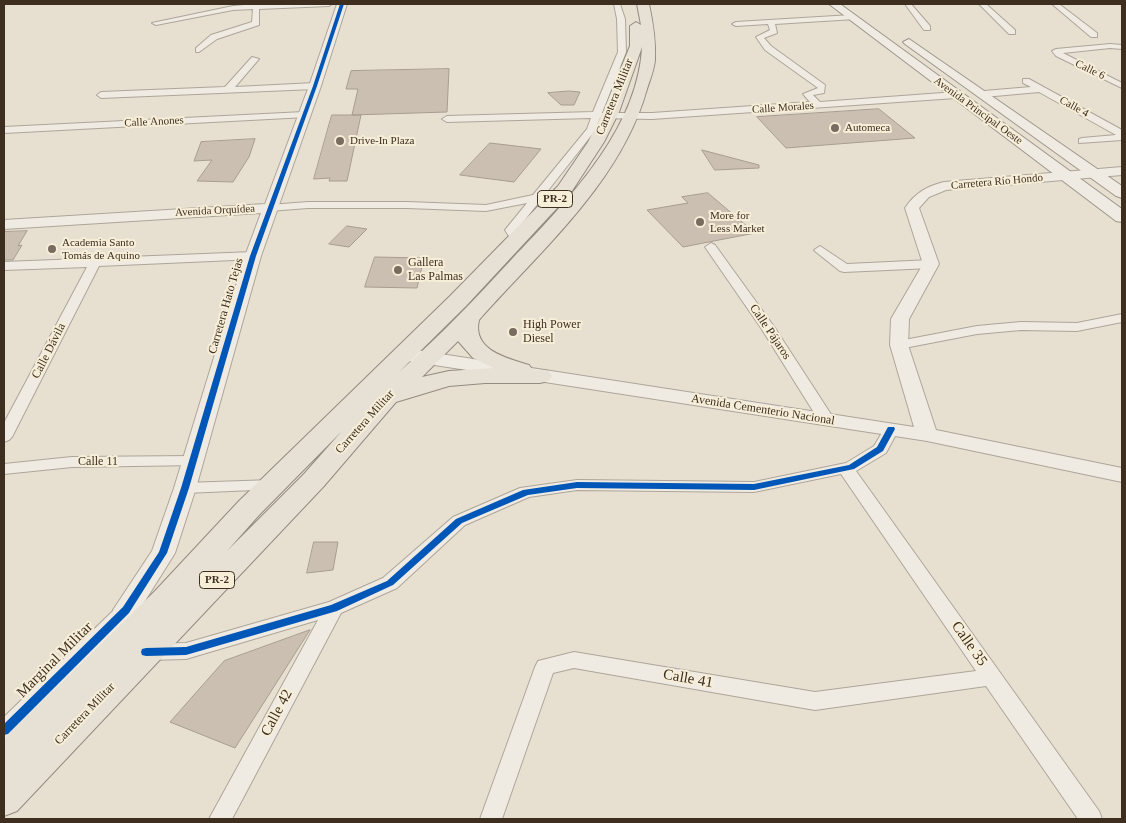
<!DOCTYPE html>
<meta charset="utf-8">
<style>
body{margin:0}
#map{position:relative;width:1126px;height:823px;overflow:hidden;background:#e7e0d1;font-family:"Times New Roman",serif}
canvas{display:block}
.frame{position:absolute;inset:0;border:5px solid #3d2e20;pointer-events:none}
</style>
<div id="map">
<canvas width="1126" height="823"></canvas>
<div class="frame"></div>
</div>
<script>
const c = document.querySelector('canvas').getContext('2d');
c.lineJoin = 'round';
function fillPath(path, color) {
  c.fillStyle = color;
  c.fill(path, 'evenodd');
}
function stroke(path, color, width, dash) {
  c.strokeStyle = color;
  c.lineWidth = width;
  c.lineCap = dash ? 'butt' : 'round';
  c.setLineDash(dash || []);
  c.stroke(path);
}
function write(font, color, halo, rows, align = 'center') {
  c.font = font + ' "Times New Roman",serif';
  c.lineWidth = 4;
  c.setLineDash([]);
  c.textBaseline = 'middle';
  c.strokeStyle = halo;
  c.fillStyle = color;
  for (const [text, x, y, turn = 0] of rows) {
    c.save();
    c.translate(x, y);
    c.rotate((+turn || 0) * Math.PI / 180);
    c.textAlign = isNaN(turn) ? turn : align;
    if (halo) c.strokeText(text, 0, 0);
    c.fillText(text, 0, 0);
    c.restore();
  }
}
const building = new Path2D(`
 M449,69L447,112L352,115L358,89H346L351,71Z
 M569,91L580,92L574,105H561L548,93Z
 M879,109L915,138L786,148L757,117Z
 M332,115H361L347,181H329L330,178L314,179Z
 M255,139L249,157L233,182L197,181L212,160L194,161L201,142Z
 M490,143L541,149L514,182L460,175Z
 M702,150L759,165V168L715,170Z
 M708,193L755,233L683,247L647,210L688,203L682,197Z
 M347,226L367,229L349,247L329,244Z
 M27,231L18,246L22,245L13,260H4V232Z
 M375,257L424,258L417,288L365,287Z
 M314,542H338L333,570L307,573Z
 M310,630L235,748L170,722L224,661Z`);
const minor = new Path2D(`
 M256,4H332L329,6L259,9V25L217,39L199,52H196V48L211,35L252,22L253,9L233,10L156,25L152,23L233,6Z
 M614,4H620L625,19L626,52L602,113H652L810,102L803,94L818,88L765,50L756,37L770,30L768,24L736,26L732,24L736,22L852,15L856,17L855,19L775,24L777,33L764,38L771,46L825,85L824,93L813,95L820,102L956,92L960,95L956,98L652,119L600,118L594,132L517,230L522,239L516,242L512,241L505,230L527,203L486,211L407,208H308L269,211L264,208L269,205L308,202H407L486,205L533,195L587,129L591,118L447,122L442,119L447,116L593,112L618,52L617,19Z
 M905,4H911L930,26V30H924Z
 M979,4H986L1015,30V34H1009Z
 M1052,4H1059L1097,33V37H1091Z
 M1110,44L1122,45V49L1110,48L1063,53L1122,83V88L1056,56L1052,51L1056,49Z
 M252,57L259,59L235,87L315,83L319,86L315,89L101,98L97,95L101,92L225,87Z
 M1023,79H1029L1122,130V140L1079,143V139L1082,138L1116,135L1039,92L984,97L980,94L984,91L1031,87L1023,83Z
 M304,112L307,113V117L4,133V127Z
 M711,243L715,245L775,328L834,419L831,422H821L818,419L761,328L705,247Z
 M820,246L847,264L931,260L937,264L931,268L844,272L840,271L816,252L814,250Z
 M253,252L259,256L257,259L99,266L12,437L9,440L4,442V423L87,267L4,270V262Z
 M1122,314V322L1077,331L1021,330L977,334L899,349L892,345L899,341L977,326L1021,322L1077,323Z
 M891,424L896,426L899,429L886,453L856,471L1099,811L1102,819H1078L986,686L815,710L574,668L553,673L502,819H480L535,667L538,661L574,652L815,692L976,671L841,474L754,492L577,490L529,497L465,525L397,588L341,613L232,819H209L318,620L186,659L147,660L140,658L137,652L140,646L147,644L186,643L329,602L383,578L453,517L520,488L577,480L754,482L846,463L874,446L886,426Z
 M193,456L199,457L201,461L199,465L72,467L4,474V464L72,457Z
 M272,480L278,481L280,485L278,489L185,493L179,492L177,488L179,484L185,483Z
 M126,603L133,605L135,610L133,615L12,737L4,740V717L119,605Z`);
const tertiary = new Path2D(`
 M337,4H347L321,86L261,256L196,488L175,553L135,617L126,620L117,617L113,610L152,551L174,488L245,256L261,213L4,229V220L265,204L309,86Z
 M1122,167V175L946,190L929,197L919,208L939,264L909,319L908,345L936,430L1122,468V482L927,441L402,360L395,358L393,354L395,350L402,348L914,427L890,345L891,319L923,264L905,208C915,193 927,186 944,182Z`);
const secondary = new Path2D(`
 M829,4H840L1122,209V222L1116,221Z
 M909,39L1122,186V198L1116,196L905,44L903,42Z`);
const primary = new Path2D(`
 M637,4H649C653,23 656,40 655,60C654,70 650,80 647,89C621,182 541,250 479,320C472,350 506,358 529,365L532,369L548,371L552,376L548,381L540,383H485L449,386L396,402L324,486L17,811L4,816V739L155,591L239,501L450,296L558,186L588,142L603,112L630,46V26L636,22L641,25ZM642,47C638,130 566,202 512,259C476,298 439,337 399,372L466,306L570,194L604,142L619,112ZM458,341L473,358L494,368L449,371L422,377ZM342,431L304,474L227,551L259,515Z`);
const cycleway = new Path2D(`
 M340,4H344L317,86L256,256L189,488L167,553L129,613L8,734L4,735V724L123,607L159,552L181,488L250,256L313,86Z
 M888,427H894L895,429L883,451L854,469L754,490L577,488L528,495L462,523L393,585L337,611L186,655L146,656L142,655L141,652L142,649L146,648L186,647L331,605L387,581L456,519L523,490L577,482L754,484L849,465L877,447Z`);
const markers = [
 [835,128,5,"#786c5e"],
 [340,141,5,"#786c5e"],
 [700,222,5,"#786c5e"],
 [52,249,5,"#786c5e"],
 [398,270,5,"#786c5e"],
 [513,332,5,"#786c5e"]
];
const farStreetnames = [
 ["Calle 6",1090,70,26],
 ["Calle 4",1074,107,29],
 ["Calle Morales",783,108,-4],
 ["Avenida Principal Oeste",978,111,36],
 ["Calle Anones",154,122,-3],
 ["Carretera Río Hondo",997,182,-5],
 ["Avenida Orquídea",215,211,-3]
];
const farPoinames = [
 ["Automeca",845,128],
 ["Drive-In Plaza",350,141],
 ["More for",710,216],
 ["Less Market",710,229],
 ["Academia Santo",62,243],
 ["Tomás de Aquino",62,256]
];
const shields = [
 [555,199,35],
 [217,580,35]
];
const shieldNames = [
 ["PR-2",555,199],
 ["PR-2",217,580]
];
const streetNames = [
 ["Carretera Militar",615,97,-68],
 ["Carretera Hato Tejas",226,306,-74],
 ["Calle Pájaros",770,332,56],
 ["Calle Dávila",49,351,-63],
 ["Avenida Cementerio Nacional",763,410,9],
 ["Carretera Militar",365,422,-48],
 ["Calle 11",98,462],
 ["Carretera Militar",85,714,-46]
];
const poiNames = [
 ["Gallera",408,263],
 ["Las Palmas",408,277],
 ["High Power",523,325],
 ["Diesel",523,339]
];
const nearStreetnames = [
 ["Calle 35",969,644,55],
 ["Marginal Militar",55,660,-45],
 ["Calle 41",688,679,10],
 ["Calle 42",277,713,-62]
];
fillPath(building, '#cbbfb2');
stroke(building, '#a89c90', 1);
stroke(minor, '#ada599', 2);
stroke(tertiary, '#ada599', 2);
stroke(secondary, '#9c958a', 2);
stroke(primary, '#928b80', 2);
fillPath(minor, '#efebe3');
fillPath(tertiary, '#efebe3');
fillPath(secondary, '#efebe3');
fillPath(primary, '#e6e1d4');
fillPath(cycleway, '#0057b8');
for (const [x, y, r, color] of markers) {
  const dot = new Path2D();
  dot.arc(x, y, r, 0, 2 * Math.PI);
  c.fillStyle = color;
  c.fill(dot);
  stroke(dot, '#f7eed8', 2);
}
write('11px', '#3d2e20', '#f7eed8', farStreetnames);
write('11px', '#3d2e20', '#f7eed8', farPoinames, 'left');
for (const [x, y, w] of shields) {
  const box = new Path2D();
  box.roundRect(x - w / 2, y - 8.5, w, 17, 4);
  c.fillStyle = '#f7eed8';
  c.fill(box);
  stroke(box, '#3d2e20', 1);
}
write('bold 11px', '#3d2e20', null, shieldNames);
write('12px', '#3d2e20', '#f7eed8', streetNames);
write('12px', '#3d2e20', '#f7eed8', poiNames, 'left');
write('15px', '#3d2e20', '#f7eed8', nearStreetnames);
</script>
